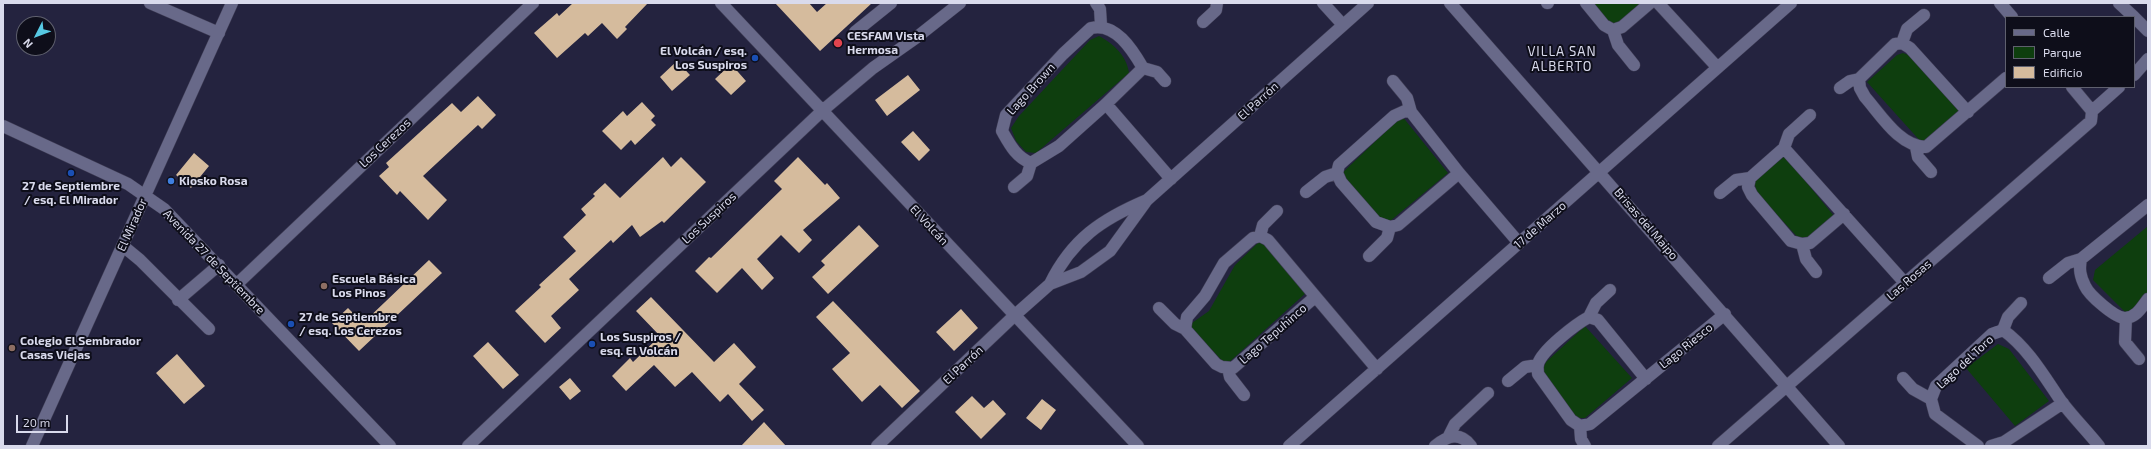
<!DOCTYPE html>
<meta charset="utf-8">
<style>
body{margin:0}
#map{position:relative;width:2151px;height:449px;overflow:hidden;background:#24233f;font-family:"Exo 2",sans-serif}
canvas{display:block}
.frame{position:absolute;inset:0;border:4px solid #d9daec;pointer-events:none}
.legend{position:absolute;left:2005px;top:16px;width:130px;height:72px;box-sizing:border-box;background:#0e0e1a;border:1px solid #5f606e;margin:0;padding:5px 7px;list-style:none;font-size:12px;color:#d9daec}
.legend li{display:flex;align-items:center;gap:8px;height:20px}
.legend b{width:20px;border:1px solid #5f606e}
.north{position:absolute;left:16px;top:16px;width:40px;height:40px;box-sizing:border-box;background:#0e0e1a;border:1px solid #5f606e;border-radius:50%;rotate:228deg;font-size:11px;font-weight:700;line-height:16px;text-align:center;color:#d9daec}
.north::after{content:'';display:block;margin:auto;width:14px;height:18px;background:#57c9e3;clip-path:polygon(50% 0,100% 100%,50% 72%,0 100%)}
.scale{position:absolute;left:16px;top:415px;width:52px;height:18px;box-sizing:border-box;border:2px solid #d9daec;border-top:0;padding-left:5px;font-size:12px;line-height:14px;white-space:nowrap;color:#d9daec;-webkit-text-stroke:3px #0e0e1a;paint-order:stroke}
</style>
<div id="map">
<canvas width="2151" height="449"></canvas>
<div class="frame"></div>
<ul class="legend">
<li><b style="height:5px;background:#686989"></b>Calle</li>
<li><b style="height:11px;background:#0e3e0e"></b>Parque</li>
<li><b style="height:11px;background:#d5bb9d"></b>Edificio</li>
</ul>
<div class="north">N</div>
<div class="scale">20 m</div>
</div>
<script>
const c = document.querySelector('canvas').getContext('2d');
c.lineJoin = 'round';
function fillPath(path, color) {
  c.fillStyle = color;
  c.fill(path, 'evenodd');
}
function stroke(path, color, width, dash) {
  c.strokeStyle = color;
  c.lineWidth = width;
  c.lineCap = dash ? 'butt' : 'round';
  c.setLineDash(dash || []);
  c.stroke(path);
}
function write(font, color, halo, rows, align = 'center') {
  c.font = font + ' "Exo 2",sans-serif';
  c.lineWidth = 4;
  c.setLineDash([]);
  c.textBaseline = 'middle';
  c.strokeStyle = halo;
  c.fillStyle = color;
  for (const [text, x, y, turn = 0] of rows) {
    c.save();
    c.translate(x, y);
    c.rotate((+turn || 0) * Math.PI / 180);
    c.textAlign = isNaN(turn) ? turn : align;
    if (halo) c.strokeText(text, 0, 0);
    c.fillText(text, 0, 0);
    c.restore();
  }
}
const green = new Path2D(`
 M1590,3H1649L1615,29Z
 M1099,36C1114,44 1127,56 1129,73L1036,153L1026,152L1016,141L1011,128L1019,116L1090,40Z
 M1903,53L1911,56L1959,111L1922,143L1867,82L1897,55Z
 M1402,116L1448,173L1383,227L1339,176Z
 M1785,156L1834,216L1803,243L1757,193L1754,181Z
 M2148,226V293L2130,317L2093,280L2095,270Z
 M1261,240L1307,292L1226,365L1189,325L1209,311L1235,265Z
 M1585,326L1632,378L1585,418H1575L1541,373L1546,362Z
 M1998,344L2009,349L2049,401L2015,426L1966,368Z`);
const building = new Path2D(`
 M573,3H648L625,27L627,29L617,39L602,23L588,36L585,33L557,58L534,33L557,13L559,16Z
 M775,3H809L817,12L827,3H872L820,51Z
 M677,61L690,75L672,91L660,77Z
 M731,64L746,81L731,95L715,79Z
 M908,75L920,90L887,116L875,100Z
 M478,96L496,115L482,129L478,125L423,176L447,200L428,220L400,191L397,195L379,176L389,167L386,163L452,103L461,112Z
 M642,102L655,116L651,120L656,125L635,145L631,140L621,150L602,131L623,111L627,116Z
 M913,131L930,150L919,161L901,142Z
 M194,153L209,166L191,188L176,175Z
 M663,157L671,167L681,157L706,182L664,223L662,221L640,237L632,225L613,243L611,240L569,279L579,290L551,316L561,328L545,343L515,311L541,287L539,285L576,251L563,237L586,215L581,209L595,196L593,194L605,183L620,198Z
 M798,157L825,185L827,183L840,198L803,230L812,240L799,253L781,235L757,259L774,278L762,290L742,268L717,293L695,271L709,257L711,258L782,189L774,181Z
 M859,225L879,246L828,294L812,277L825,265L821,261Z
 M429,260L442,273L359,351L332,323L348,308L363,323Z
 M651,297L714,362L734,343L756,367L739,384L764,410L752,421L728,394L720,402L692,372L675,387L654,365L626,391L612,376L630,358L633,362L660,336L636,311Z
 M833,301L920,391L902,408L880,385L862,402L832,369L850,353L816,317Z
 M961,309L978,328L954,351L936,332Z
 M488,342L519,375L503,389L473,356Z
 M177,354L205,386L184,404L156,373Z
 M570,378L581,391L570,400L559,387Z
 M972,396L984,408L993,400L1006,414L981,439L955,412Z
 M1042,399L1056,410L1041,430L1026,418Z
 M764,422L786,446H741Z`);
const minor = new Path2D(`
 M150,3L219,33
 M721,3L1138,446
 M1096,3L1100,9L1101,25
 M1323,3L1343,25
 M1450,3L1839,446
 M1547,3H1548
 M1586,3L1604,25L1613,30L1622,27L1650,3
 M1658,3L1717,67
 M2000,3L2012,17
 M2119,3L2134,17
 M2134,17L2148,31
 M1203,22L1216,10L1217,3
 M1613,30L1618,45L1634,65
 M855,32L891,3
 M1902,43L1907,29L1924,15
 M1143,68L1157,72L1165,81
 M2134,75L2148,59
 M1859,79L1860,88L1865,97C1881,115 1899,146 1926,147L2006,78
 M1393,81L1407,98L1411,112L1459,173L1519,243
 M2072,87L2092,111
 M1840,88L1850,81L1859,79L1895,44L1902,43L1910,48L1968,112
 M1106,104L1143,68C1132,49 1115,22 1091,28L1063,54L1006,115L1002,131C1010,145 1016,157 1031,163L1059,146L1106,104L1171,179
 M2092,111L2119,87
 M1411,112L1405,111L1394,116L1339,165L1337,173L1341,182L1376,222L1390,227L1398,225L1459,173
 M3,126L128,184L164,209L390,446
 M1916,147L1918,157L1931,172
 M1784,148L1789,134L1810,115
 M1014,187L1027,176L1031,163
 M1306,192L1325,177L1337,173
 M1720,193L1736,180L1750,178
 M2148,205L2081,259C2079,269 2080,276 2085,286C2089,295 2115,318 2125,318C2136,318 2142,307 2148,299
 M1844,214L1810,243L1802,244L1791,241L1752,195L1748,187L1750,178L1784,148L1905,283
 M1260,236L1263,225L1277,211
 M1802,244L1806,259L1816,272
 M123,246L140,260L209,329
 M1369,256L1387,238L1390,227
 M2049,278L2068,263L2081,259
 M237,284L533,3
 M1050,284C1072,239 1102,219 1147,200
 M1315,297L1233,368L1222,367L1216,364L1185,329L1187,317L1205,296L1224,263L1253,238L1260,236L1268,240C1304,283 1340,326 1377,369
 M178,300L219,265
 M1159,308L1175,324L1185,329
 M1589,317L1596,303L1610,290
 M2126,318L2125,342L2139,359
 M2003,330L2008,317L2021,303
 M1228,368L1230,377L1244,395
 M1903,378L1913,389L1931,399
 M1646,379L1598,320L1589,317C1576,324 1542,350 1538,364C1537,367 1538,371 1538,374L1571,420L1580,426L1590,424L1725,314
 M1508,381L1525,367L1538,365
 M1580,426L1581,439L1585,446
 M1449,436L1455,424L1488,393
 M32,446L232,3
 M468,446L822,111L873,68L917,37L960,3
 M877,446L1015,315L1050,284L1081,272L1110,251L1147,200L1368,3
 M1289,446L1791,3
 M1435,446C1447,436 1460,431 1471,446
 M1718,446L2091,121L2092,111
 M1978,446L1935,414L1931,399L1936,386L1992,334L2003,330C2028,348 2044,376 2061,401C2073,417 2087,431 2099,446
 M1991,446L2004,442L2063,403`);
const markers = [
 [838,43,5,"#e0444e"],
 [755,58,4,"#1a4fb4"],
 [71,173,4,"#1a4fb4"],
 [171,181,4,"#3f7fe0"],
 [324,286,4,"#8d6e63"],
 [291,324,4,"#1a4fb4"],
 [592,344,4,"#1a4fb4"],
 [12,348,4,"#8d6e63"]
];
const poiNames = [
 ["CESFAM Vista",847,36],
 ["Hermosa",847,50],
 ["El Volcán / esq.",747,51,"right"],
 ["Los Suspiros",747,65,"right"],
 ["Kiosko Rosa",179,181],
 ["27 de Septiembre",71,186,"center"],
 ["/ esq. El Mirador",71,200,"center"],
 ["Escuela Básica",332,279],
 ["Los Pinos",332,293],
 ["27 de Septiembre",299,317],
 ["/ esq. Los Cerezos",299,331],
 ["Los Suspiros /",600,337],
 ["esq. El Volcán",600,351],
 ["Colegio El Sembrador",20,341],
 ["Casas Viejas",20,355]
];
const streetNames = [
 ["Lago Brown",1031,89,-48],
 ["El Parrón",1258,101,-42],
 ["Los Cerezos",385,143,-43],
 ["Los Suspiros",709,218,-43],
 ["Brisas del Maipo",1646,224,49],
 ["El Mirador",132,225,-66],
 ["El Volcán",929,225,47],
 ["17 de Marzo",1540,225,-41],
 ["Avenida 27 de Septiembre",214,262,46],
 ["Las Rosas",1909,280,-41],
 ["Lago Tepuhinco",1273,334,-41],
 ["Lago Riesco",1686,346,-39],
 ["Lago del Toro",1965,362,-43],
 ["El Parrón",963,365,-43]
];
const neighbourhoodNames = [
 ["VILLA SAN",1562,52],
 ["ALBERTO",1562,67]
];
fillPath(green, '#0e3e0e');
fillPath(building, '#d5bb9d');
stroke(minor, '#3f3d55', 13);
stroke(minor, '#686989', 12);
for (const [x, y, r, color] of markers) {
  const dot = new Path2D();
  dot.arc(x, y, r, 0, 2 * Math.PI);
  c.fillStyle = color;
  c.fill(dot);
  stroke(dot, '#0e0e1a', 1.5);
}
write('bold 12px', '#d9daec', '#0e0e1a', poiNames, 'left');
write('12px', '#d9daec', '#0e0e1a', streetNames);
c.letterSpacing = '1px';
write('13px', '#d9daec', '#0e0e1a', neighbourhoodNames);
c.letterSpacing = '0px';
</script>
